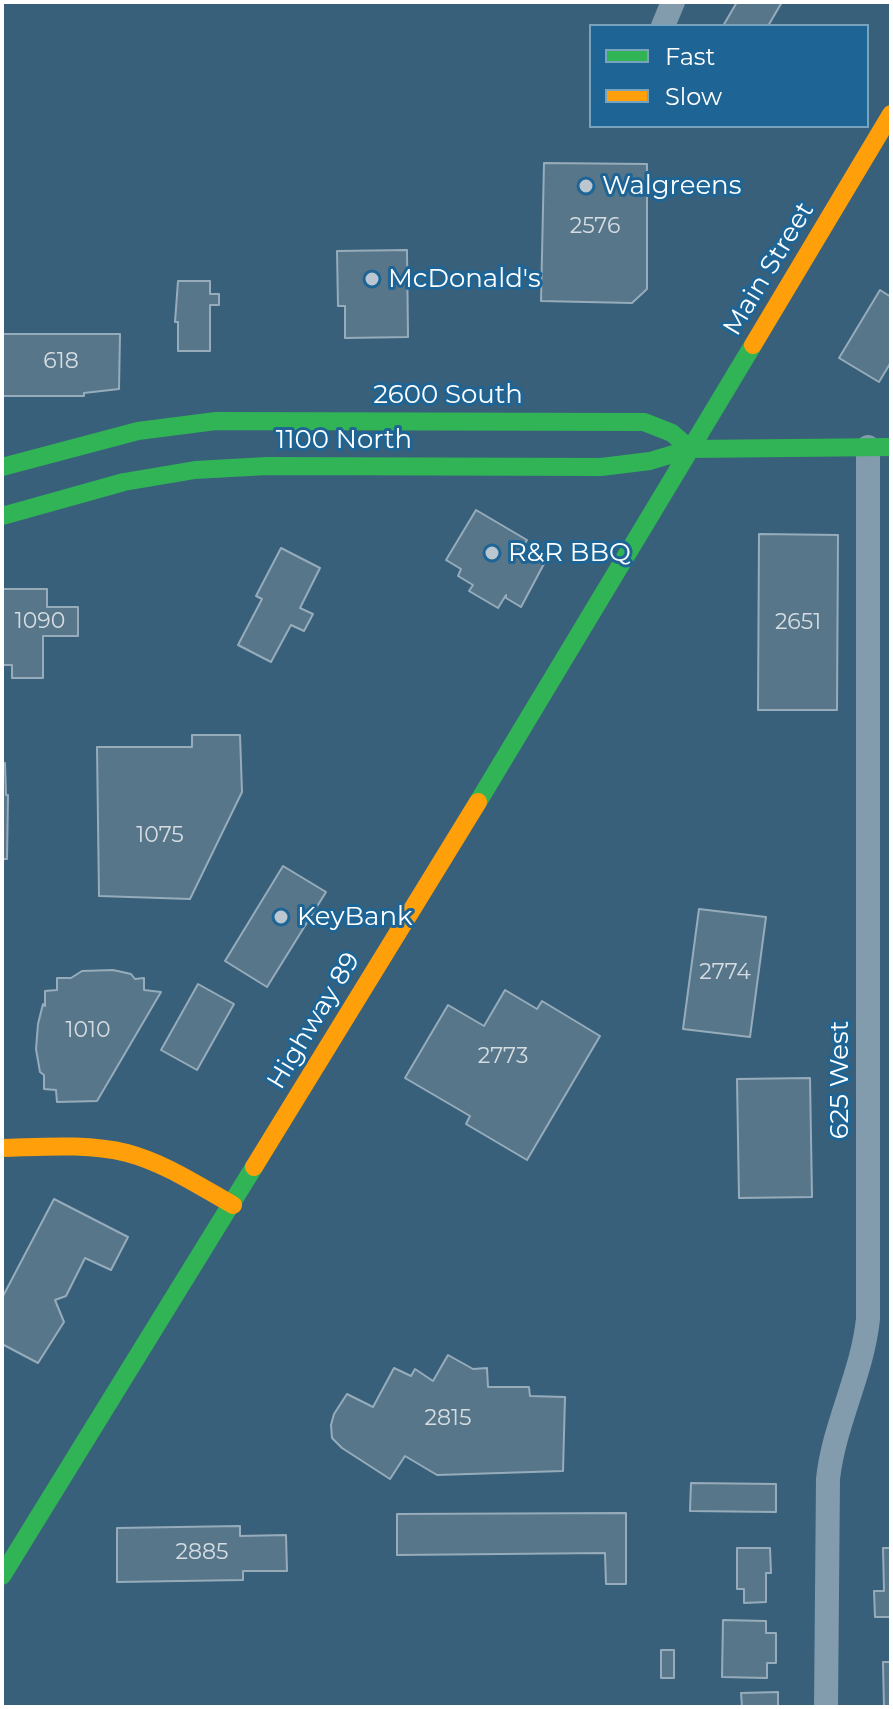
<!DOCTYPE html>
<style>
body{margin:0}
#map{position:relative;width:893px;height:1709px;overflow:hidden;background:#39607a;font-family:Montserrat,sans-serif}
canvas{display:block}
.frame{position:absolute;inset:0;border:4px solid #fff;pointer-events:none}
.legend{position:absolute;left:589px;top:24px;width:280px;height:104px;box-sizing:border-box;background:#1e6595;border:2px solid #78a3bf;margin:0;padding:10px 14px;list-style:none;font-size:24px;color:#fff}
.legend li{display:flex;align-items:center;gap:16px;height:40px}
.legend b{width:40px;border:2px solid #78a3bf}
</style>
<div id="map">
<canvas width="893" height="1709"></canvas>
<div class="frame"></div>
<ul class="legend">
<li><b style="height:10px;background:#30b455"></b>Fast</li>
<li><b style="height:10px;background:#ff9f0a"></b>Slow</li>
</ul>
</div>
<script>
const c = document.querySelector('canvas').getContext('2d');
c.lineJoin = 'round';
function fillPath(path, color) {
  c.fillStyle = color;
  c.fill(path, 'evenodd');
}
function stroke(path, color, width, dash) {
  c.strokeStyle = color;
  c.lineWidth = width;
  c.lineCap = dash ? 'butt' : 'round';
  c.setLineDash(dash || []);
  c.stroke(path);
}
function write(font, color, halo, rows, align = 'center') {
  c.font = font + ' Montserrat,sans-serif';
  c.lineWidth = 6;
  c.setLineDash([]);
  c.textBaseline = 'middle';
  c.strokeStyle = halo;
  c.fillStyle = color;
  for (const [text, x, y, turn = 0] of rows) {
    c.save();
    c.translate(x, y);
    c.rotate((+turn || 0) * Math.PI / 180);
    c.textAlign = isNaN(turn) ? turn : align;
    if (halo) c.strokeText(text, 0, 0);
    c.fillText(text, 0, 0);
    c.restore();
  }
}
const building = new Path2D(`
 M737,2H782L768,26H723Z
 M544,163L647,164V289L632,303L541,301Z
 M407,250L408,337L345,338V306H338L337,251Z
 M178,281H210V294H219V305H210V351H178V322H175Z
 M880,290L891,297V362L879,382L839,358Z
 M2,334H120L119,389L84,393V396H2Z
 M476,510L527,540L523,547L546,560L521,607L506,598V595L498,608L469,591L473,585L458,576L461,569L446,560Z
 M759,534L838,535L837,710H758Z
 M281,548L320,568L300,608L313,614L304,631L291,625L271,662L238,645L262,599L256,596Z
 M3,589H47V607H78V636H43V678H12V665H2Z
 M192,735H240L242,792L190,899L99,896L97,747H192Z
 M2,763H5L6,795H8L7,859H2Z
 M283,866L326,892L267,987L225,961Z
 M699,909L766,917L750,1037L683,1029Z
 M113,970L131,974L135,979L144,978V990L161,992L97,1101L57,1102L56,1090L44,1089V1075L40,1072L36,1049L38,1024L43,1004L45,1006V991L57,990V978H71L82,971Z
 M198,984L234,1004L197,1070L161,1050Z
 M505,990L537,1009L542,1001L600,1036L527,1160L466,1124L470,1116L405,1078L448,1005L484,1026Z
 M810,1078L812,1197L739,1198L737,1079Z
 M54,1199L128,1237L111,1270L85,1258L66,1296L55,1300L64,1322L38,1363L2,1344V1298Z
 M448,1355L473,1369L487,1368L488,1387H529L530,1396L565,1397L563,1471L437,1475L405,1456L390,1479L342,1448L332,1438L331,1425L334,1414L347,1394L373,1407L394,1368L411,1376L415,1369L433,1381Z
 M691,1483L776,1484V1512L690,1511Z
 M626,1513V1584H606L605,1553L397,1555V1514Z
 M240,1526V1536L286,1535L287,1571H243V1580L117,1582V1528Z
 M737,1548H770L771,1573H766V1602L744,1603V1589H737Z
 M883,1548H891V1617H875L874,1591H884Z
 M723,1620L766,1621V1633H776V1663H767V1678L722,1677Z
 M661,1650H674V1678H661Z
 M883,1662H891V1707H884Z
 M778,1692V1707H742L741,1693Z`);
const street = new Path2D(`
 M663,26L673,2
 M826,1707L828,1479C834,1424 862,1375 868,1319V447`);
const fast = new Path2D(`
 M690,449L891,447
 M2,467L138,431L216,421L644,422L672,433L690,449
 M2,516L124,482L195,470L267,466L601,467L650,461L690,449
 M478,802L753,345
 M2,1576L254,1167`);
const slow = new Path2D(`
 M753,345L891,114
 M2,1148C43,1147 86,1143 127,1153C165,1163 199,1186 233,1205
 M254,1167L478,802`);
const markers = [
 [586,186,8,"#bac7d0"],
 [372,279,8,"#bac7d0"],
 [492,553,8,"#bac7d0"],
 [281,917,8,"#bac7d0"]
];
const numberNames = [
 ["2576",595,227],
 ["618",61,362],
 ["1090",40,622],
 ["2651",798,623],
 ["1075",160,836],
 ["2774",725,973],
 ["1010",88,1031],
 ["2773",503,1057],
 ["2815",448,1419],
 ["2885",202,1553]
];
const poiNames = [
 ["Walgreens",602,186],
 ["McDonald's",388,279],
 ["R&R BBQ",508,553],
 ["KeyBank",297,917]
];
const streetNames = [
 ["Main Street",769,269,-59],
 ["2600 South",448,395],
 ["1100 North",344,440],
 ["Highway 89",314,1021,-59],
 ["625 West",840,1080,-90]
];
fillPath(building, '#57768a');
stroke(building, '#96acba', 2);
stroke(street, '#829cad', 24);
stroke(fast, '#30b455', 18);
stroke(slow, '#ff9f0a', 18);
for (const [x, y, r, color] of markers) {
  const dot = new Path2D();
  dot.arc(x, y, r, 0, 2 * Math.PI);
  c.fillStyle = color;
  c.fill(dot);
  stroke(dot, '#1e6595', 3);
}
write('22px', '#d5dde2', null, numberNames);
write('26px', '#fff', '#1e6595', poiNames, 'left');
write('26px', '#fff', '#1e6595', streetNames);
</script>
